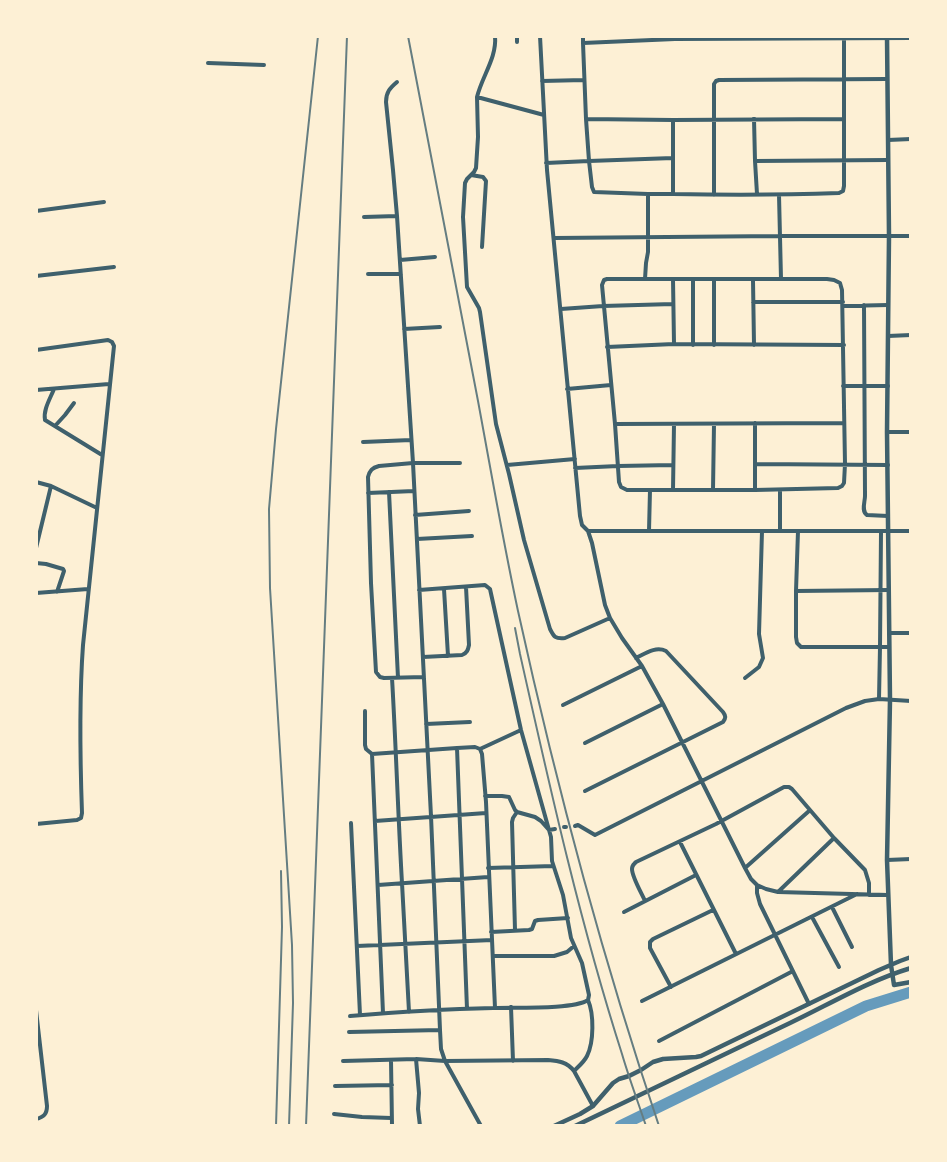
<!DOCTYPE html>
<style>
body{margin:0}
#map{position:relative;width:947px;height:1162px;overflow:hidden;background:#fdf0d5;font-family:"PT Sans Narrow",sans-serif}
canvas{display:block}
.frame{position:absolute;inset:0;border:38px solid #fdf0d5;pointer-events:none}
</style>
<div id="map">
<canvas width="947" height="1162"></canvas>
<div class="frame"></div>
</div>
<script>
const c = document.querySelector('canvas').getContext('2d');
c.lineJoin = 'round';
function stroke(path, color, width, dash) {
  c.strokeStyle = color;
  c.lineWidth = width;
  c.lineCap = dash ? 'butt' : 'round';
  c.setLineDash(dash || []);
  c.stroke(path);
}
const river = new Path2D(`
 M620,1126L866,1006L911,992`);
const minor = new Path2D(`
 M495,36C497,58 482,76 477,97L544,115
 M540,36L547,170L580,516L582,525L588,531L592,543L605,605L610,618L622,638L642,666L663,704L745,868L751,879L757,885V893L760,904L809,1004
 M583,36V43L675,39L911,38
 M517,42V36
 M583,43L586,119L673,120
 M208,63L264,65
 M542,81L584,80
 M397,82C390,88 386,92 386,102L393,170L397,216L413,463L431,816L440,1030L441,1049L445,1061L481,1126
 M477,97L478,137L476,168L474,172L467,179L465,183L463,217L467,287L479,308L480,312L496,424L509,474L524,540L550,629C554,637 555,639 565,638L610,618
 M754,119L755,161
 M888,140L911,139
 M673,158V120L844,119
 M546,163L589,161L586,119
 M471,175L483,177L486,181L482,247
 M673,194C728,195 783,195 839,193L843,191L844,186V36
 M757,194L755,161L888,160
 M714,195V84L716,81L719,80L887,79
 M779,195L781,279
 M36,211L104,202
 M364,217L397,216
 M554,238L780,236H911
 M400,260L435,257
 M368,274H401
 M36,276L114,267
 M607,279H827L834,280L840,283L842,290L845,464L844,483L842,486L838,488L755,490H627L621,487L619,482L615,424L602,285L604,280Z
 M645,279L646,263L648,252V194L594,192L592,187L589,161L673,158V194H648
 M673,279L674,344
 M714,279V345
 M753,280L754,345
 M753,302H843
 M864,305L865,496C865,502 861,511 867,515L888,516
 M843,306L888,305
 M561,309L603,306L673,304
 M404,329L440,327
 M888,336L911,335
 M693,345V279
 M607,347L674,344L844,345
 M36,350L108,340L112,342L114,346L83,645C79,701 80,757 82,813L81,818L77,820L36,824
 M843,386H888
 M54,389C50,399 43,410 45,420L102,455
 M567,389L611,385
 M36,390L109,384
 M615,424L844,423
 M55,426L65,415L74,403
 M887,432H911
 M363,442L411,440
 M755,464L888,465
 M507,465L575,459
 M575,468L618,466L673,465
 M36,482L51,486L97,508
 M673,490L674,424
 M713,490L714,424
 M755,490V423
 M780,490V531
 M389,492L398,678
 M368,493L414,491
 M415,515L469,511
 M588,531H911
 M649,531L650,490
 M798,531L796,591L889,590
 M417,539L472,536
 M36,548L51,486
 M36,563L46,564L63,569L64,571L57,592
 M444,589L448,656
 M419,590L485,585L490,589L521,730L549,830L555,829
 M796,591V637L797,643L801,647H880L881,532
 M36,593L88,589
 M889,633H911
 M423,657L462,655C467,653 468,650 469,645L466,587
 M424,677L384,678L380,677L376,672L371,583L368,477C370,470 372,468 379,466L413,463H460
 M392,678C396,746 398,815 402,883C404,926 407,969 409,1012
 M745,678L759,667L763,658L759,634L762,531
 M879,699L880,647H889
 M563,705L642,666
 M365,711V745L366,749L372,754
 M426,724L470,722
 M585,743L663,704
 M457,748L467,1009
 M480,749L521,730
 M585,791L723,722C726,718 726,716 723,712L666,651C656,646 646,653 636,658
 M375,821L486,813
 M351,823L360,1015
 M575,826L578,825L595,835L846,708L865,701L879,699L911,701
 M564,827H566
 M680,842L736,954
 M887,860L911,859
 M488,868L553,866
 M745,868L809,811
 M378,885L488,877
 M757,885L766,889L778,892L888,895
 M778,892L834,838
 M645,901C642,894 632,877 632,869C632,865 633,865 636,862L716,824L784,787H789L792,789L834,838L865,870L869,883V895
 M832,907L852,947
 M624,912L696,875
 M812,917L839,967
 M515,930L512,822L513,818L517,812
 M491,932L529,930L532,929L535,921L538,920L568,918
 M357,946L492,940
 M493,956H554L567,952L574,946
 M671,987L650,948V942L653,939L713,910
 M642,1001L857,894
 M511,1007L513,1061
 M36,1010L47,1106C47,1114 44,1117 36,1119
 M383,1013L372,754L457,748L475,747L480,749L482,754L486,802L495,1008
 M350,1016C397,1012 445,1009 493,1008C513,1007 573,1010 588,1000L589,995L582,963L571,938L563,895L552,861L551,837L549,830L541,821L535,817L517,812L515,810L509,797L502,796H485
 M349,1032L440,1030
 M659,1041L793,971
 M416,1059L419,1093L418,1109L420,1126
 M391,1060L392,1125
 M343,1061L416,1059L445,1061L548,1060C559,1061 567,1062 574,1071L593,1106
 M574,1071C579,1066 584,1062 587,1056C594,1042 594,1014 588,1000
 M335,1086L392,1085
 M334,1114L362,1117L391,1118`);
const tertiary = new Path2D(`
 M887,36L889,236L887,432L890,700L887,860L891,965L894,985L911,982
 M554,1126L580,1114L593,1106L613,1083L619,1079L629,1076L641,1070L653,1062L663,1059L696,1057L701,1056L879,970L900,961L911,957
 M575,1126C647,1092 718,1057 790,1023C830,1004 868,981 911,968`);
const rail = new Path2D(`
 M408,36C431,158 455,279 478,401C491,471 503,541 518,611C556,784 602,957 659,1126
 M515,628L520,654C550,788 580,923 622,1054C629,1078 638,1102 646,1126
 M276,1126L282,927L281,871
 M289,1126L293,1003L292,945L270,588L269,509L276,429L318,36
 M306,1126L347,36`);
stroke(river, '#669bbc', 11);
stroke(minor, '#3f606c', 4);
stroke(tertiary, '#3f606c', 4.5);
stroke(rail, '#657d81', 2);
</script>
